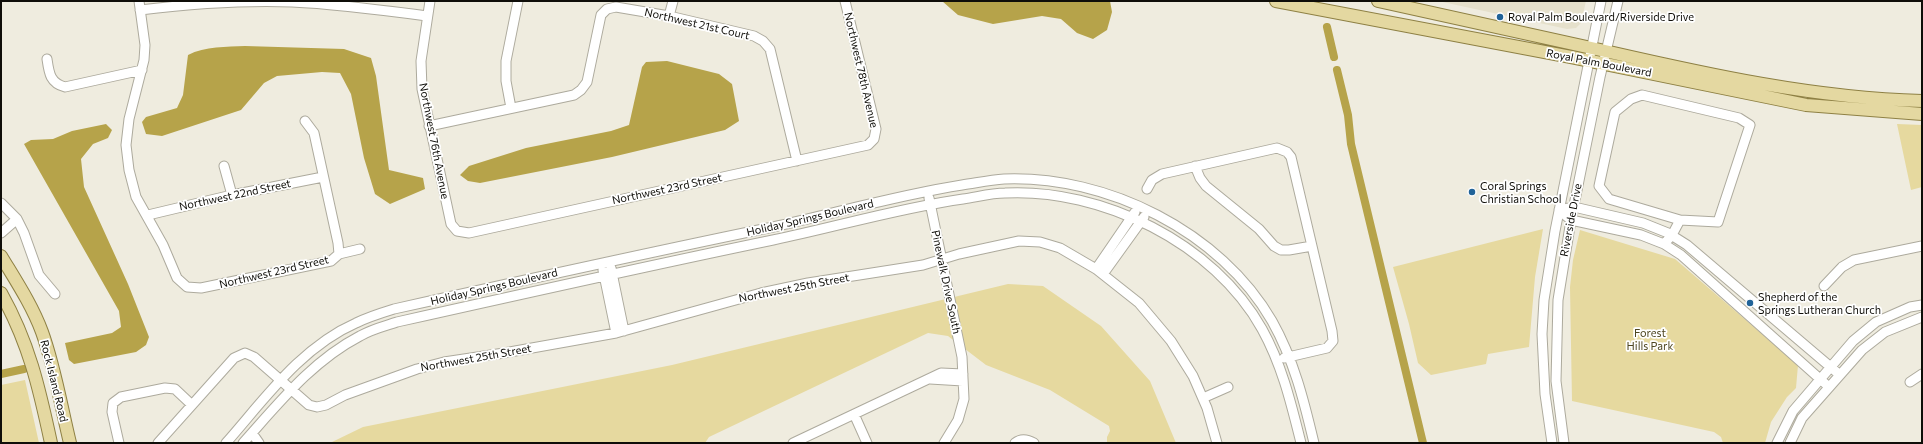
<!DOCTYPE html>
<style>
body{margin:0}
#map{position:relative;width:1923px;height:444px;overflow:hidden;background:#efecdf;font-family:Commissioner,sans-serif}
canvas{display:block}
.frame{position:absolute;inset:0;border:2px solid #0f0e09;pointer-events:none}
</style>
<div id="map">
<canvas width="1923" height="444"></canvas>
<div class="frame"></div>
</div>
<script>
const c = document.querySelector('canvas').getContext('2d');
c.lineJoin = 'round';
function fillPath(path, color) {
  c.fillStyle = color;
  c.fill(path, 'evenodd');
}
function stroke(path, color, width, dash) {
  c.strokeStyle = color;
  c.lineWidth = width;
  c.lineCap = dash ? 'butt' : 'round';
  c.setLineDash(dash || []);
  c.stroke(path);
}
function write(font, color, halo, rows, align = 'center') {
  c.font = font + ' Commissioner,sans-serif';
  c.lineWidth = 3.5;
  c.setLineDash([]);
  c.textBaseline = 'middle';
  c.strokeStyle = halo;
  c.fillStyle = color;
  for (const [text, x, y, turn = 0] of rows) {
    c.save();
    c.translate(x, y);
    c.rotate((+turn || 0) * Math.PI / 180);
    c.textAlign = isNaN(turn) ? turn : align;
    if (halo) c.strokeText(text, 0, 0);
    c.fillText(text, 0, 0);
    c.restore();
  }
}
const built = new Path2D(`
 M1438,1H1586L1581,23L1576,28L1567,29Z`);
const green = new Path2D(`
 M1897,124L1922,125V187L1911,190Z
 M1543,229L1535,277L1529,347L1488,354L1486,364L1431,375L1418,363L1409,324L1393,267Z
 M1580,230L1675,259L1798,365L1796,388L1787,397L1771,422L1765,443H1723L1721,437L1714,432L1572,401L1570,287L1573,260Z
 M1008,284L1043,286L1101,326L1150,381L1176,443H1107V437L1110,431L1109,426L1050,390L986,365L948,336L928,333L709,437L705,443H330L363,427L672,365Z
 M25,380L39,443H1V385Z`);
const water = new Path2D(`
 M942,1H1110L1112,12L1107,30L1093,39L1077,33L1061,19L1042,16L993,24L958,15Z
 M245,46L344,49L371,58L376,76L389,170L423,178L425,189L390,204L375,194L364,158L351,94L340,73L322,72L277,76L264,83L241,110L162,136L146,134L142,122L146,117L177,108L183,95L188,55C205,46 227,47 245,46Z
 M667,61L719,74L732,84L739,121L725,130L612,157L480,183L468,181L460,175L469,166L526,148L611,131L629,125L642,67L646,62Z
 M106,124L112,130L108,138L93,144L81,159L84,187L128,284L149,337L146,345L136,352L74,364L69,360L65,343L112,333L121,327L119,311L24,144L31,140L53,139L72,131Z`);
const canal = new Path2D(`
 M1327,27L1334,57
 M1337,70L1348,115L1351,144L1423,443
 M1,374L24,369`);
const minor = new Path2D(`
 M139,1L145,45L144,60L129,119L126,145L129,170L136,197L163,245L177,278L187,287L201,288L331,261L339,254L360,249
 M430,1L421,61L422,89L451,224L457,231L469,233L868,145L874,139L876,129L845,1
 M140,10C190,4 241,0 292,2C337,4 382,10 427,16
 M669,16L673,1
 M47,59C49,73 50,83 65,87L142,70
 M511,108L506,81V61L518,1
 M305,121L314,133L338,243L339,254
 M429,126L574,95L581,90L587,82L601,15L607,9L616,7L669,16L754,36L763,41L770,49L797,161
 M224,166L232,195
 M1195,166L1200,178L1206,186L1259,229L1274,246L1281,250H1289L1312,246
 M1147,189L1152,180L1162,174L1277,148L1287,152L1291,157L1332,331L1333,341L1327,348L1284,358
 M929,198L962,357L964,399L958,420L944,443
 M1,203L17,219L24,233L39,275L55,294
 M1559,210L1574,207L1643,223L1668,233L1687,245L1840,375
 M1559,210L1571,220L1641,235L1664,244L1681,255L1829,387
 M148,215L232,195L323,177
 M1,233L17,219
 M1664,244L1672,235L1680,220L1718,222L1750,125L1739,118L1642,95L1631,99L1615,112L1599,186L1609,199L1680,220
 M611,268L624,331
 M1096,269L1135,212
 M603,270L616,333
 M1103,274L1144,217
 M1824,286L1842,267L1854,260L1922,246
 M930,379L963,381
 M1910,382L1922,374
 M1203,398L1228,387
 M854,414L867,443
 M252,433L259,443
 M119,443L112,412L113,403L121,397L165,388L175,389L192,405
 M158,443L234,358L245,353L254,357L309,405L317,407L326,405L345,395L417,369L444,362L504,353L616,333L761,293L808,283L923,265L959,254L1019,241L1040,242L1060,248L1096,269L1139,303L1171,341L1193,376L1207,408L1217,443
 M226,443C264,400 301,347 356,323C368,317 381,313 394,309C520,281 646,253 773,227C836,213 898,195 962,185C976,183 990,180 1004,179C1107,175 1221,232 1272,321C1294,360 1304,401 1314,443
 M243,443C279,403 312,361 360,336C372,329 385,326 397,322C522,294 647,266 773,240C836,227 899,208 963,199C977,197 991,193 1005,193C1102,188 1214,243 1262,329C1282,365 1291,403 1301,443
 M793,443L941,373L963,374
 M1015,443C1021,438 1027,439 1034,443
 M1552,443L1545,394L1542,334L1544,300L1555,231L1601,1
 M1564,443L1556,381L1558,300L1571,220L1600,77L1618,1
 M1777,443L1793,411L1853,341L1876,322L1910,307L1922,305
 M1790,443L1802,418L1862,350L1885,332L1922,317`);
const major = new Path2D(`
 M1276,1L1571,57L1806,105L1922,114
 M1378,1C1454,18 1530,34 1605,51C1710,75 1814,98 1922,101
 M1,256C16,281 32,305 42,332C55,368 61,406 70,443
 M1,293C29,343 39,387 51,443`);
const markers = [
 [1500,17,4,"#216398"],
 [1472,192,4,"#216398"],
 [1750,303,4,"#216398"]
];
const poiNames = [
 ["Royal Palm Boulevard/Riverside Drive",1508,17],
 ["Coral Springs",1480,186],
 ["Christian School",1480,199],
 ["Shepherd of the",1758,297],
 ["Springs Lutheran Church",1758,310]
];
const streetNames = [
 ["Northwest 21st Court",697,24,13],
 ["Royal Palm Boulevard",1599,63,11],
 ["Northwest 78th Avenue",861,70,77],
 ["Northwest 76th Avenue",434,141,79],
 ["Northwest 23rd Street",667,189,-12],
 ["Northwest 22nd Street",235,195,-12],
 ["Holiday Springs Boulevard",810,218,-13],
 ["Riverside Drive",1571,220,-79],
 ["Northwest 23rd Street",274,272,-13],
 ["Pinewalk Drive South",946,282,78],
 ["Holiday Springs Boulevard",494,287,-13],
 ["Northwest 25th Street",794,288,-11],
 ["Northwest 25th Street",476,358,-10],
 ["Rock Island Road",54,381,76]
];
const parkNames = [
 ["Forest",1650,333],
 ["Hills Park",1650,346]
];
fillPath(built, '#e5e0cb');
fillPath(green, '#e6d99f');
fillPath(water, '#b6a34a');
stroke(canal, '#b6a34a', 8);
stroke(minor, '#adaa9d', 11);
stroke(major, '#8e8044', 14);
stroke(minor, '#fff', 9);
stroke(major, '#e4d8a1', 12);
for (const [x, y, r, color] of markers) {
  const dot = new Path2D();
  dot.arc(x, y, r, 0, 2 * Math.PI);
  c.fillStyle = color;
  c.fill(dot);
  stroke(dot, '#fff', 1.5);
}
write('11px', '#0f0e09', '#fff', poiNames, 'left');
write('11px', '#0f0e09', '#fff', streetNames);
write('11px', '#4e4620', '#fff', parkNames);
</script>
